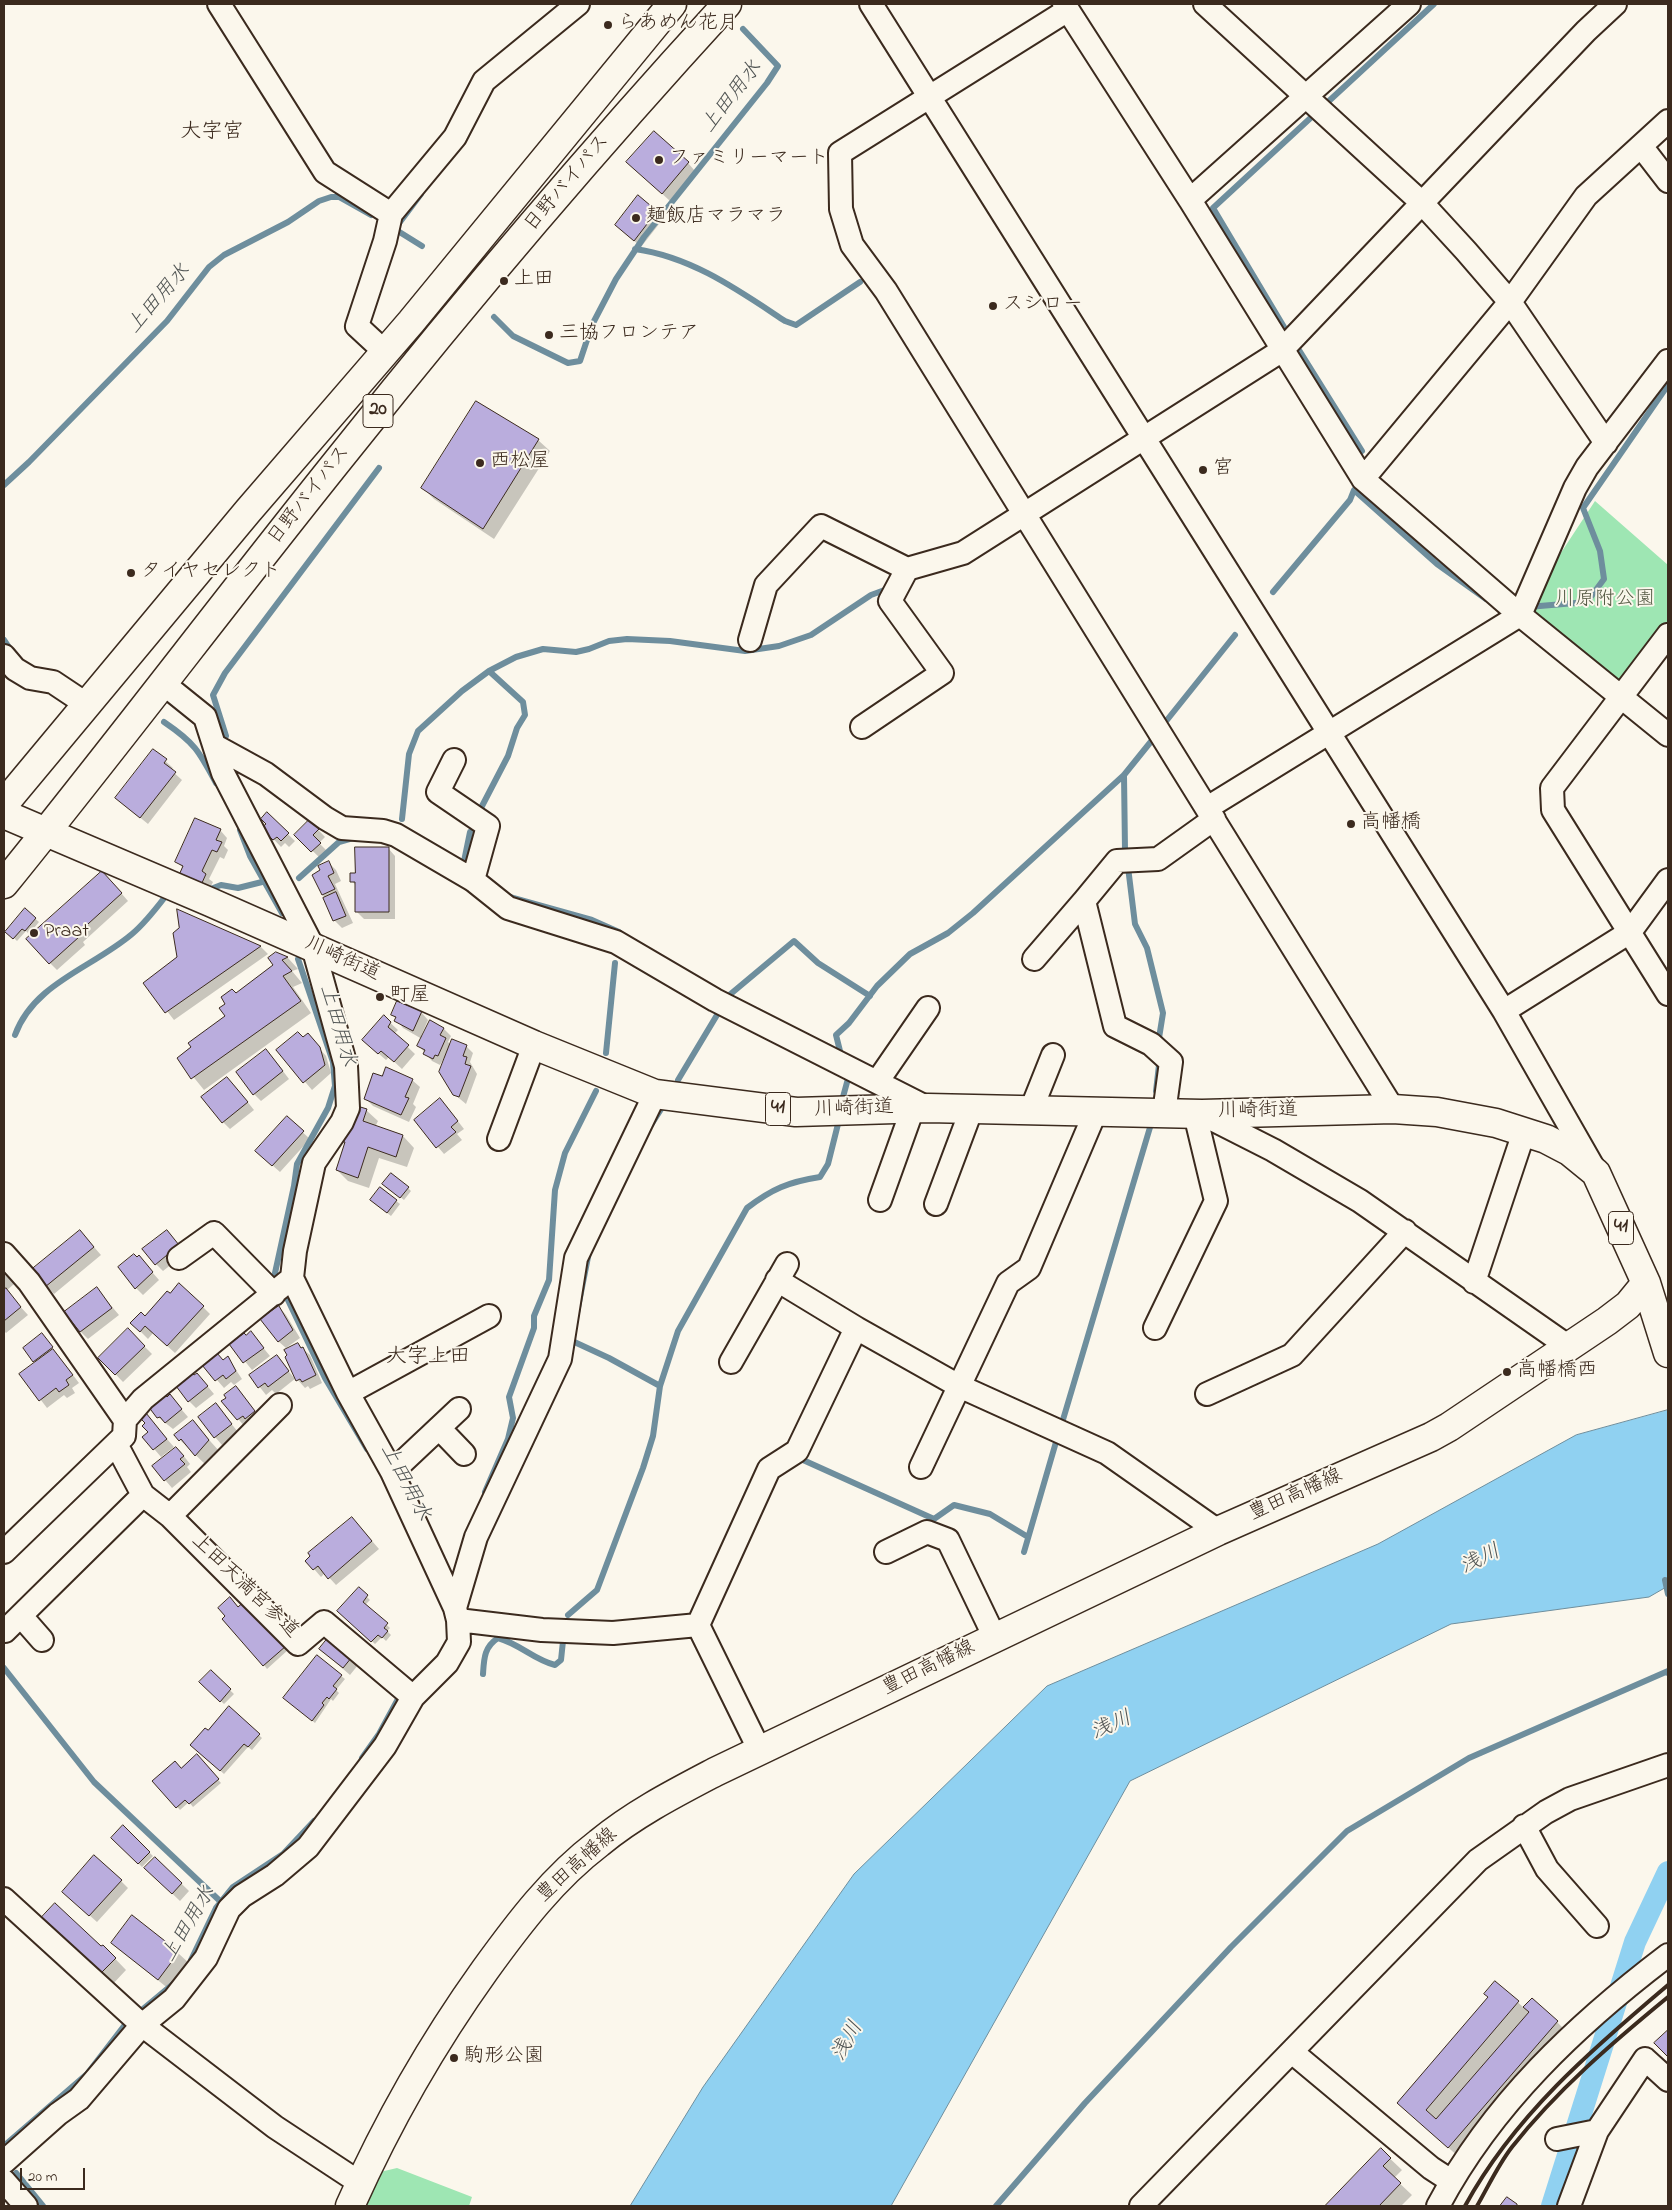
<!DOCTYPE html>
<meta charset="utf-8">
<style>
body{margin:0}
#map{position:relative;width:1672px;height:2210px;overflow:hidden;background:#fbf7ec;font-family:"Indie Flower",sans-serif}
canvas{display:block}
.frame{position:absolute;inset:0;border:5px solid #3b2a1e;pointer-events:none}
.scale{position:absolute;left:20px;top:2168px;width:65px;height:22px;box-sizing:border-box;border:2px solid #3b2a1e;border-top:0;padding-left:6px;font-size:15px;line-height:18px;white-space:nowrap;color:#3b2a1e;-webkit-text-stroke:4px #fbf7ec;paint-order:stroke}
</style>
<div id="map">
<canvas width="1672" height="2210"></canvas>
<div class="frame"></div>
<div class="scale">20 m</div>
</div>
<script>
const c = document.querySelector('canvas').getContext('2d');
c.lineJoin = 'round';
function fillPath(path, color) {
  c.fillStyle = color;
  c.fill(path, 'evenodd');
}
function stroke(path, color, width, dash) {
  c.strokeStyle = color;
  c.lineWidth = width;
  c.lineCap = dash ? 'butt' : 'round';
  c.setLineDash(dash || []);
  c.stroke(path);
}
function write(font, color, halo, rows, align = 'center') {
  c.font = font + ' "Indie Flower","Klee One",sans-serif';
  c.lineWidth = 4;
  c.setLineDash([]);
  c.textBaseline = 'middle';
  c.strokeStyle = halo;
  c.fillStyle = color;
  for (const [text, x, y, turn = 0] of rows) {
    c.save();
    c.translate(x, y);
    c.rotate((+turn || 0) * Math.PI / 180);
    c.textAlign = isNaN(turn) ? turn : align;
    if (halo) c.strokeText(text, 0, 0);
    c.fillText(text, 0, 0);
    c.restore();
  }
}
const green = new Path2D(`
 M1595,501L1668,565V635L1620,696L1520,615Z
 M397,2168L472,2197L469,2206H364L380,2172Z`);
const water = new Path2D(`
 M1668,1410V1586L1649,1597L1451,1624L1130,1781L891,2206H630L703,2087L854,1874L1047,1686L1378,1544L1576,1435Z`);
const shadow = new Path2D(`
 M688,163L695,171L670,201L635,169Z
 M656,212L663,219L641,247L624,232Z
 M538,440L550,451L494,539L434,499L423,488Z
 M153,750L173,768L171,770L182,780L148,824L116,798Z
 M267,814L295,841L289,847L285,843L281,847L263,828L267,824Z
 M310,821L325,837L319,843L327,851L320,858L296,835Z
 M220,830L227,838L224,846L228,850L224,859L220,857L209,879L213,882L208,892L177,862Z
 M388,848L395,856V919H364L356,911V886L352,881L357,875Z
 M329,863L336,870L341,881L335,884L353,923L342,928L334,920L323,895Z
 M109,879L128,901L83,942L85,945L57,970L50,963Z
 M25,910L39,922L29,934L26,931L17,941L7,931Z
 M179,911L261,947L268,954L174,1020L145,983L178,958L181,928Z
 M277,954L288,958L298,969L292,971L302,983L293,987L311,1013L204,1090L178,1058L227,1016L236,994L275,965Z
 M421,1012L428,1020L421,1036L444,1029L451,1036L448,1042L451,1045L466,1046L473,1053L470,1062L477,1074L466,1104L454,1094L446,1059L444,1058L440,1065L432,1061L419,1046L422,1039L403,1028L392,1014Z
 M384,1017L398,1030L394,1034L415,1054L402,1069L389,1057L386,1060L371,1047Z
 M308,1035L326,1056L331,1073L312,1090L278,1050Z
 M273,1058L289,1079L261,1101L254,1094Z
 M382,1078L412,1080L420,1087L413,1104L416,1107L409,1122L373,1106L365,1098Z
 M234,1085L254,1110L230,1129L223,1122Z
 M447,1107L464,1129L457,1134L462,1140L444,1154L415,1120Z
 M366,1110L378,1121L375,1127L403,1136L414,1148L407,1167L379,1158L369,1188L348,1181L337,1170L345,1145L340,1139Z
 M287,1118L310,1139L280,1172L264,1158Z
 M387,1187L408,1188L411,1191L404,1200Z
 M380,1188L400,1204L391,1216L374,1203Z
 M80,1231L101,1255L54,1294L33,1271Z
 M167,1231L186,1253L163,1271L156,1264Z
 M139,1257L159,1280L143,1295L136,1288L137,1258Z
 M4,1272L14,1284L6,1291L28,1315L6,1333L4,1331Z
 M97,1289L119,1315L88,1339L81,1332Z
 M203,1307L210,1314L175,1353L153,1333L148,1339L132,1323L145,1317Z
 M279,1307L286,1315L300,1338L286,1348L278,1341Z
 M128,1330L152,1354L123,1382L100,1358Z
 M251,1333L270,1356L252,1370L231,1344Z
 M45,1338L79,1383L72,1388L75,1393L67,1398L64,1395L47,1408L21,1374L36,1363L24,1348Z
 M298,1345L310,1355L322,1383L310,1389L308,1386L305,1388L296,1378L276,1394L272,1390L266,1395L251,1376L276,1356L295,1379Z
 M228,1358L242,1379L234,1385L231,1382L224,1388L204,1365L224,1361Z
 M194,1377L204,1382L214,1394L196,1408L189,1401Z
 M236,1387L261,1419L245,1427L223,1401Z
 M170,1396L188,1417L173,1429L158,1417Z
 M216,1405L238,1432L222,1445L215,1437Z
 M146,1415L174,1447L161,1457L144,1437L149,1432Z
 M193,1422L220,1452L207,1466L180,1440Z
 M183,1455L190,1464L187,1467L191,1472L172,1488L154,1467Z
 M359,1526L379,1549L336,1585L325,1573L321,1577L314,1569Z
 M359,1589L370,1600L365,1605L390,1628L387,1631L391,1635L386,1641L382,1637L375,1644L339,1611Z
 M250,1605L288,1650L267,1669L227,1616Z
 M320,1649L362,1660L350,1675Z
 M317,1657L345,1679L336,1690L339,1693L333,1701L331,1699L315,1723L288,1701Z
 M211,1672L234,1694L224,1704L201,1682Z
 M229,1708L262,1738L252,1750L248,1747L224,1774L192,1745L208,1732Z
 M197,1756L221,1783L193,1807L189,1802L180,1810L154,1781L182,1770Z
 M123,1827L153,1856L142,1867L113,1838Z
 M155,1858L189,1891L180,1901L145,1868Z
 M121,1881L128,1888L97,1922L71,1899Z
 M54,1930L101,1948L103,1946L126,1970L112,1985Z
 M112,1943L178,1953L190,1964L170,1990Z
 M1496,1982L1524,2008L1557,2022L1568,2033L1460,2158L1398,2103L1490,1997Z
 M1381,2150L1402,2170L1394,2178L1412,2195L1401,2206H1327Z`);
const stream = new Path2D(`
 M397,226L421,194
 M393,228L422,246
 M635,249C692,257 738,290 785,321L796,325L860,282
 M494,317L513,336L568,363L580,361L592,325L616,279L644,237L767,83L778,66L743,29
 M1284,327L1213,208L1434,4
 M1299,350L1362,451
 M4,485L29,462L167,321L209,267L224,255L288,222L319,201L331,197H339L371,215
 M1273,592L1350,500L1354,490L1437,564L1486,599
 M1528,607L1587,602L1604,579L1600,551L1583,508L1668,385
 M4,640L12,652
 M1167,720L1235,635
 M164,722C195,743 199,751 216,783
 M226,736L213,695L225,673L379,468
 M1124,775L1125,850
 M481,808L508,756L517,728L525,715L523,702L489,671
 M402,819L409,754L418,731L462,691L489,671L516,657L543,649L576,652L589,649L609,641L627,639L670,641L745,651L779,646L811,635L871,595L890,588
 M240,830L250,856L282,913
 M463,866L470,832
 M1128,867L1135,924L1147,948L1163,1013L1159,1038
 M299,878L339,842L353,838
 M208,890L221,885L238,888L266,881
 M506,896L592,920L619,932
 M727,997L794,941L818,963L870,996
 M15,1035C34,983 92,968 132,934C144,924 155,910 165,897
 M606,1053L615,963
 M841,1055L836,1035L849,1023L877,986L910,954L948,933L973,913L1124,775L1153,739
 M678,1080L720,1010
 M1156,1091L1159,1065
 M843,1097L849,1075
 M651,1125L665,1103
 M275,1273L294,1186L297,1164L328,1108L335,1086L333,1062L298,959
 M287,1298L325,1378L367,1449
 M574,1328L589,1252
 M571,1338L570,1340L609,1358L660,1386
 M1062,1423L1151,1124
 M795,1460H803L934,1519L954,1505L990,1514L1028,1537
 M485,1492L508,1439L513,1418L509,1397L534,1328V1316L549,1280L555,1190L565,1153L596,1091
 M1024,1552L1056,1442
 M1665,1580L1668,1594
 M568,1615L597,1590L643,1468L653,1436L660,1386L678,1331L747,1208C772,1189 788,1182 820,1177L828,1164L838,1124
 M4,1668L94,1782L221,1902
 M483,1674C484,1659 484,1647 498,1638C520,1644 534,1660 555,1665L561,1660L563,1641
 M362,1758L379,1734L398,1699
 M191,1960L216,1908L233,1887L283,1854L314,1821
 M143,2009L173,1984
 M5,2145L87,2074L124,2026
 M16,2173L43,2206
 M996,2206L1085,2103L1231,1947L1347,1831L1469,1758L1668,1671V1673`);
const canal = new Path2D(`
 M1552,2206L1635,1942L1668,1872`);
const building = new Path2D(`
 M654,131L689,162L662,194L626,162Z
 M638,195L657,211L634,241L615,225Z
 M476,401L539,439L483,529L421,488Z
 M153,749L167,759L164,763L176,772L140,818L115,798Z
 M267,812L289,833L281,841L277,837L273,840L261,828L266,824L261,819Z
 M195,818L221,829L216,840L222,842L217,852L212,850L202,871L206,874L201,885L179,875L183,866L175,862Z
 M310,819L319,829L313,835L321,843L311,852L294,835Z
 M355,847H389V912H355V882H350V873H355Z
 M329,861L334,873L328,876L335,889L322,895L312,875L320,870L318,866Z
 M102,871L122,893L77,934L79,937L49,964L26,939Z
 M336,892L346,916L333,921L323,898Z
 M25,908L36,918L25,931L22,929L13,939L5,932Z
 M177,909L261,946L165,1013L143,983L177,957L173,933L179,928Z
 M276,952L288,957L282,960L292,971L283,976L301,1001L191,1079L177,1058L191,1047L188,1043L225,1016L219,1008L225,1004L221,997L232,989L236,993L273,965L268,958Z
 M397,1001L422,1011L413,1031L394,1021L396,1017L391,1015Z
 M384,1015L391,1022L388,1027L409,1045L394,1062L381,1051L378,1054L362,1040Z
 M430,1020L444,1028L440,1035L446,1038L438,1056L435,1055L433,1059L423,1054L425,1050L417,1046Z
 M298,1032L303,1037L308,1033L320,1047L325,1065L303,1083L276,1050Z
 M452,1039L467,1045L463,1056L467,1057L465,1064L471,1066L459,1097L453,1095L439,1072Z
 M266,1049L283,1071L253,1095L236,1072Z
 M386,1067L413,1079L405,1097L409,1098L401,1115L364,1099L373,1073L382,1076Z
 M227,1077L248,1102L222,1123L201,1097Z
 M440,1098L458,1121L451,1127L456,1132L436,1148L414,1120Z
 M357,1106L367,1109L363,1121L403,1135L396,1157L368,1147L358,1178L336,1170L345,1142L338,1140Z
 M287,1116L304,1131L272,1166L255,1151Z
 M391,1173L409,1187L400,1198L382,1184Z
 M380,1187L397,1200L387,1213L370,1200Z
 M80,1230L94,1247L45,1287L31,1270Z
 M167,1230L179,1245L155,1265L142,1249Z
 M134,1254L137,1257L139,1255L153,1272L135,1289L118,1267Z
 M179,1283L204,1306L167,1346L145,1326L140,1332L130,1323L141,1312L145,1316L167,1291L170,1293Z
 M97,1287L112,1308L80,1332L64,1312Z
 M6,1288L21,1307L4,1321V1290Z
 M279,1306L293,1330L278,1342L260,1319Z
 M128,1328L145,1346L115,1375L98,1358Z
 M251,1331L264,1348L243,1363L229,1344L244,1333L246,1335Z
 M42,1333L53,1347L33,1362L23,1348Z
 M298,1343L301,1348L303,1347L316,1375L302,1382L300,1379L296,1381L285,1357L287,1355L284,1350Z
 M53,1349L73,1375L66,1380L69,1385L59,1392L56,1388L39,1401L19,1374Z
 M217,1353L223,1360L228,1356L236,1371L226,1379L223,1375L215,1381L202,1365Z
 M277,1355L289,1371L268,1387L265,1383L258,1388L249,1375Z
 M191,1372L194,1375L197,1373L208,1386L188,1402L176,1386Z
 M236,1386L255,1411L245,1419L243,1416L237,1420L221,1401L226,1398L224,1395Z
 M164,1393L167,1397L170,1394L182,1409L165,1423L160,1417L157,1418L148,1406Z
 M216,1403L232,1424L214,1438L198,1417Z
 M146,1413L167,1439L153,1450L142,1437L148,1432L142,1426L145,1423L140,1418Z
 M193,1420L209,1440L195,1456L181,1439L179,1441L174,1435Z
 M176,1447L184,1456L180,1459L185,1464L164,1481L152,1466Z
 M352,1517L372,1541L328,1579L318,1566L313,1570L305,1561L310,1556L308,1553Z
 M359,1587L368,1595L363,1602L388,1623L384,1628L388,1631L382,1638L378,1635L371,1642L337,1611Z
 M230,1597L238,1607L246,1600L286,1646L263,1666L222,1619L225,1616L218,1608Z
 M332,1633L356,1652L343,1668L319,1649Z
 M317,1655L342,1675L333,1686L337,1689L329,1699L327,1697L322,1703L324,1705L312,1721L283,1698Z
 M211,1670L231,1689L220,1702L199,1682Z
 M229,1706L260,1734L248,1747L244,1744L220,1771L190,1745L205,1728L208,1730Z
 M197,1754L219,1779L189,1804L185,1800L176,1808L152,1781L175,1761L181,1768Z
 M123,1825L150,1852L138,1864L111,1838Z
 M94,1855L122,1880L89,1916L62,1892Z
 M155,1857L182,1883L172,1894L144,1868Z
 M55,1903L101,1946L103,1945L116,1958L100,1974L41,1918Z
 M132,1915L179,1952L158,1980L111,1943Z
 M1495,1981L1519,2001L1426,2110L1436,2119L1529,2012L1523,2007L1532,1998L1558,2021L1448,2148L1397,2103L1488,1997L1484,1994Z
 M1668,2030V2057L1654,2043Z
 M1381,2148L1391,2158L1383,2166L1401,2183L1379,2206H1325Z
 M1507,2197L1517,2204V2206H1500Z`);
const minor = new Path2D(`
 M219,4L325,172L391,214
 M871,4L1504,1011L1593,1167
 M1064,4L1190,200L1409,4
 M1205,4L1421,202L1466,251L1510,302L1606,443
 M1068,10L840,153L841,209L852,245L886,291L1393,1109
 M1641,146L1668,181
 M1190,200L1363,479L1520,615L1668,735
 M385,352L357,326L385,241L391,214L455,137L484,81L578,4
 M1363,479L1510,302L1586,196L1668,121
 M1668,635L1552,788L1553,810L1668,994
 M750,640L766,585L821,526L907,569L963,553L1281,351L1586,31L1615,4
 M4,656L15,669L30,678L53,682L86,704
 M164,684L205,717L223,773L313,947L346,1066L348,1108L342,1122L314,1163L295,1251L292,1278L348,1393L392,1472L455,1608L458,1620L459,1642L447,1663L413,1697L385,1746L308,1847L275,1875L242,1896L229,1909L206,1958L174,1999L142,2025L275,2127L360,2183
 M862,727L942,673L890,601L907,569
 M215,746L266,774L325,818L342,828L383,831L396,835L473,880L508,908L616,942L715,1000L928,1108
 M454,760L438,792L488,826L473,880
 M1207,808L1520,615L1575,488L1587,467L1668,361
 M1034,959L1084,901
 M1504,1011L1630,932L1668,880
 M877,1082L928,1008
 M1031,1110L1053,1055
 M1164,1113L1171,1062L1151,1044L1115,1026L1084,901L1117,861L1158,859L1214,819
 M1202,1114L1273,1150L1360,1201L1569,1347
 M499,1139L534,1045
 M880,1200L913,1108
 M936,1204L972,1108
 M4,1254L29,1282L125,1420
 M179,1258L214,1233L274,1294
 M777,1280L856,1328
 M1474,1282L1524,1132
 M1155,1328L1216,1201L1195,1114
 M731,1362L787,1264
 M348,1393L489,1316
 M1207,1394L1292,1355L1405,1231
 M439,1428L464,1454
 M116,1444L143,1495L170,1516L298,1644L324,1622L413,1697
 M921,1467L1008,1283L1029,1268L1095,1113
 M392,1472L459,1409
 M170,1516L280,1405
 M4,1552L124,1436L125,1420L143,1399L292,1278
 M886,1552L927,1532L948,1540L995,1638
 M455,1608L476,1537L560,1359L576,1258L655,1094
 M21,1616L42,1640
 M458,1620L542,1630L613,1633L698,1625
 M5,1631L143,1495
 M760,1751L698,1625L769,1469L797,1451L856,1328L959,1386L1107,1453L1218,1531
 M1524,1826L1547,1869L1597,1926
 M4,1899L142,2025L79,2099L58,2114L4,2162
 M1292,2052L1431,2168L1451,2181
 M1557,2139L1597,2131
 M4,2181L26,2206
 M1141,2206L1478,1860L1546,1812L1570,1799L1668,1765
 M1438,2206C1492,2104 1577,2024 1668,1955
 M1569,2206L1597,2131L1645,2059L1668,2080`);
const major = new Path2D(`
 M4,814L210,902L534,1045L655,1094L796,1112L928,1108L1202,1114L1393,1109L1437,1112L1496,1123L1546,1139L1569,1151L1596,1173L1646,1283L1668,1353
 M350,2206C387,2123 432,2044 485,1970C519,1923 553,1878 599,1843C634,1814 675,1793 715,1772L1218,1531L1431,1437L1449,1427L1607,1321L1628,1305L1646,1283`);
const highway = new Path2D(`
 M4,804L248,511L411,322L672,4
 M4,884C121,740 232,592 348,448C469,296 596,147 727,4`);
const rail = new Path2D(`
 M1465,2206C1514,2116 1591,2050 1668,1985
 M1477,2206C1488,2187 1498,2165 1512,2147C1557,2090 1612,2043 1668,1997`);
const markers = [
 [608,25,5,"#3b2a1e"],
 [659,160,5,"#3b2a1e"],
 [636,218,5,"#3b2a1e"],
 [504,281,5,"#3b2a1e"],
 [993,306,5,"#3b2a1e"],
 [549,335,5,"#3b2a1e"],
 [480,463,5,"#3b2a1e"],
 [1203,470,5,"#3b2a1e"],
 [131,573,5,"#3b2a1e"],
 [1351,824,5,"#3b2a1e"],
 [34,933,5,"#3b2a1e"],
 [380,997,5,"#3b2a1e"],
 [1507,1372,5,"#3b2a1e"],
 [454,2058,5,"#3b2a1e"]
];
const shields = [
 [378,411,30],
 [778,1109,25],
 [1621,1228,25]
];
const shieldNames = [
 ["20",378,411],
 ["41",778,1109],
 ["41",1621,1228]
];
const poiNames = [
 ["らあめん花月",618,25],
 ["ファミリーマート",669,160],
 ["麺飯店マラマラ",646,218],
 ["上田",514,281],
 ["スシロー",1003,306],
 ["三協フロンテア",559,335],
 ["西松屋",490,463],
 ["宮",1213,470],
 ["タイヤセレクト",141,573],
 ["高幡橋",1361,824],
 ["Praat",44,933],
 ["町屋",390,997],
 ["高幡橋西",1517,1372],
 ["駒形公園",464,2058]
];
const streetNames = [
 ["日野バイパス",568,184,-50],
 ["日野バイパス",310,496,-52],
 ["川崎街道",342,960,24],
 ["川崎街道",854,1110,-2],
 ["川崎街道",1258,1112,-1],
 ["豊田高幡線",1296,1496,-24],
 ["上田天満宮参道",244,1587,44],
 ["豊田高幡線",929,1669,-26],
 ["豊田高幡線",578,1866,-42]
];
const parkNames = [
 ["川原附公園",1605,601]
];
const waterNames = [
 ["上田用水",733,98,-52],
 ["上田用水",160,300,-49],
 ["上田用水",336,1026,74],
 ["上田用水",404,1483,62],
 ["浅川",1481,1561,-26],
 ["浅川",1112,1727,-24],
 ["上田用水",190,1925,-59],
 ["浅川",849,2042,-61]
];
const neighbourhoodNames = [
 ["大字宮",212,134],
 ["大字上田",428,1359]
];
fillPath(green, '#9ee6b3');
fillPath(water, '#90d1f1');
stroke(water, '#6e8e9d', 1);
fillPath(shadow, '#0003');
stroke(stream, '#6e8e9d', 6);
stroke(canal, '#90d1f1', 22);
fillPath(building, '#baaddd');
stroke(building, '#3b2a1e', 1);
stroke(minor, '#3b2a1e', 26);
stroke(major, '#3b2a1e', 31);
stroke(highway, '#3b2a1e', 31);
stroke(minor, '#fbf7ec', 22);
stroke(major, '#fbf7ec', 28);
stroke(highway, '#fbf7ec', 28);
stroke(rail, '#3b2a1e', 4);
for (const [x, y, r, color] of markers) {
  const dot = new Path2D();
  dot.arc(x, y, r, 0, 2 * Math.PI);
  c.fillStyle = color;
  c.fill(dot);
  stroke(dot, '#fbf7ec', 2);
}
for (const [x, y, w] of shields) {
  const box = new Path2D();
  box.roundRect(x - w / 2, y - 16.5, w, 33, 4);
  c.fillStyle = '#fbf7ec';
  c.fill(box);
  stroke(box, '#3b2a1e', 1);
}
write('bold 19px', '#3b2a1e', null, shieldNames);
write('20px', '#3b2a1e', '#fbf7ec', poiNames, 'left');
write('20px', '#3b2a1e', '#fbf7ec', streetNames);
write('20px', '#545943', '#fbf7ec', parkNames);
write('italic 21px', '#505453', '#fbf7ec', waterNames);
write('21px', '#3b2a1e', '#fbf7ec', neighbourhoodNames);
</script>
